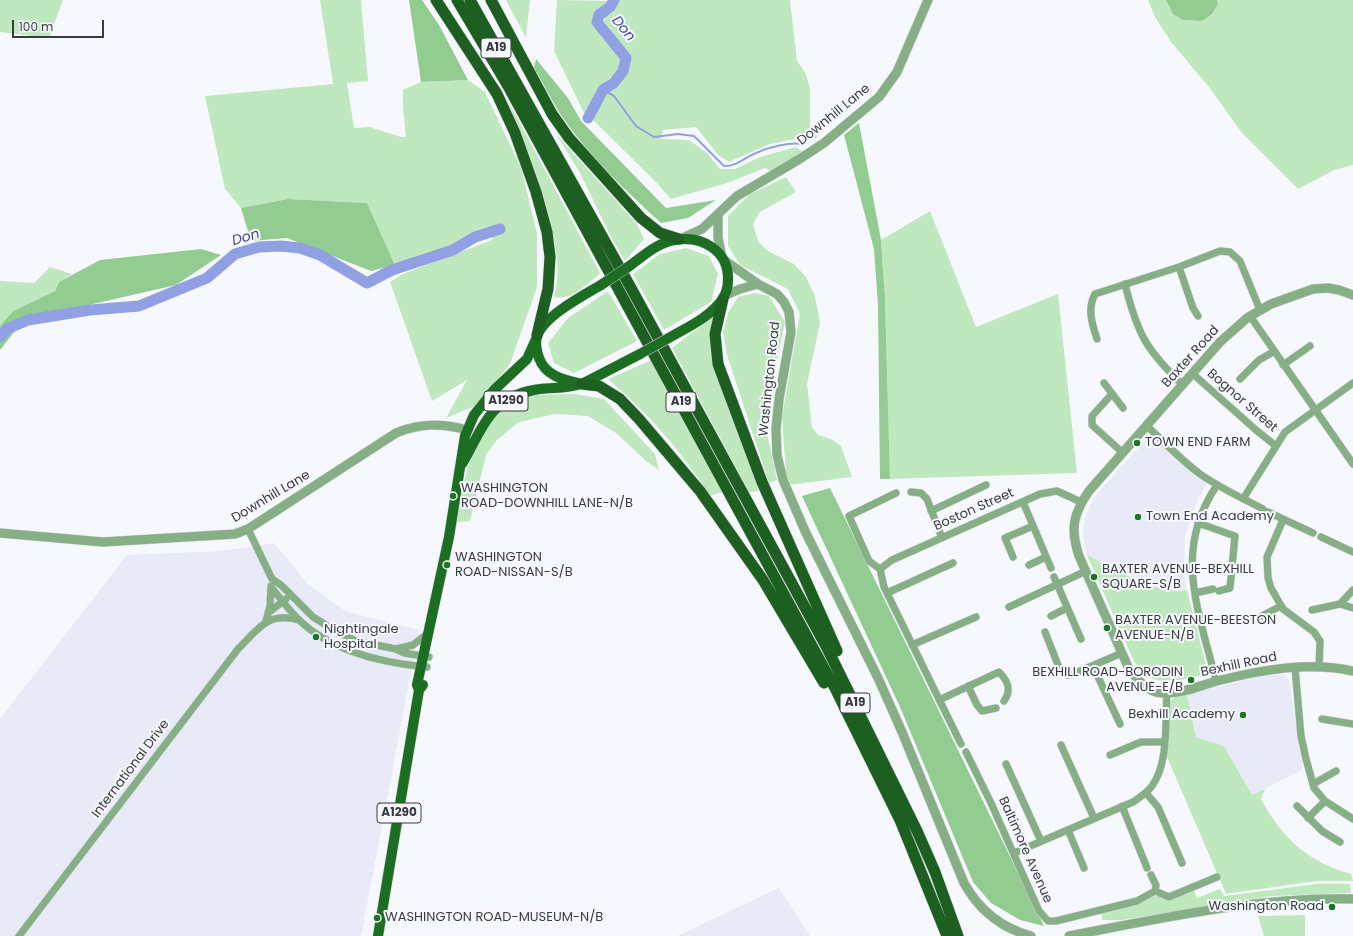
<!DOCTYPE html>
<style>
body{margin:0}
#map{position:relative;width:1353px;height:936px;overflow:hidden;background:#f7f8fe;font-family:Poppins,sans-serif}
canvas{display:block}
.scale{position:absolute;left:12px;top:20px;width:92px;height:18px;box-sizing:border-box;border:2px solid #3a3b41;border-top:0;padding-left:5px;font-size:12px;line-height:14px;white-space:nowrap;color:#3a3b41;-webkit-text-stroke:3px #f7f8fe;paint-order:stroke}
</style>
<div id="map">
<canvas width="1353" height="936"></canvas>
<div class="scale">100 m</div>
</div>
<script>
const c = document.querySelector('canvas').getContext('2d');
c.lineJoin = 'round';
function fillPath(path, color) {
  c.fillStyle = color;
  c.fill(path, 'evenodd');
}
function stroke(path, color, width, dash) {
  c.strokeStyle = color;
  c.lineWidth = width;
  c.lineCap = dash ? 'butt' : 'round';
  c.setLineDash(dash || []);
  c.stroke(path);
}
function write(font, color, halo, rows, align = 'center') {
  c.font = font + ' Poppins,sans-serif';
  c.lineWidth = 4;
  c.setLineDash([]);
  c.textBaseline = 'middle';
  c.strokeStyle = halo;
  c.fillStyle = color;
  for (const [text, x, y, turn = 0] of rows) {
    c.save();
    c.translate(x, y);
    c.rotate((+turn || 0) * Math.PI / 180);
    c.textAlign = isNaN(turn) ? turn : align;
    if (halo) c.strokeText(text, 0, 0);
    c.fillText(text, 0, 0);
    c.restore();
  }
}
const built = new Path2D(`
 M1147,438L1154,439L1207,483L1196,504L1185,536L1184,571L1187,590L1184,591L1172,592L1158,589L1087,555L1085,549L1083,532L1086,515L1094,497Z
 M274,543L308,584L345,611L419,630L361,936H0V719L127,555L222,551Z
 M1283,674L1289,679L1303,767L1300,771L1252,795L1224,746L1196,737L1187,694L1263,676Z
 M779,888L810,936H677Z`);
const green = new Path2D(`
 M0,0H63L49,38L0,32Z
 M320,0H361L368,81L347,83L354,128L370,127L401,137H406L403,109V90L421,82L468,80L485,92L521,168L537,233V287L510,364L475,406L446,418L467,380L432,401L390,282L403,274L492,240L494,229L434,254L395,265L367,203L288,199L241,208L225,189L205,96L333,84Z
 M506,0H530L526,38Z
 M557,0L610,1L593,15L597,27L623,60L620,70L599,87L585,115L554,51Z
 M615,0H790L797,61L806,74L810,89V127L818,138L796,139L770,144L729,162L718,155L696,127L663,130L661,139L689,140L707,153L720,169H735L760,157L796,147L803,152L772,172L765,168L727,183L671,199L654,180L592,119L606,95L619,87L630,66V56L604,21L605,16L614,12Z
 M1148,0H1166C1176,20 1180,20 1202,21L1218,4L1217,0H1353V165L1334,170L1298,189L1242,133L1209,87L1171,42L1155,17Z
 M506,97L600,273C588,284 571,301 554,297C571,248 525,144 506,97Z
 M555,133L637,224L644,239L625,261L611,237L579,171Z
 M786,177L796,192L760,212L753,224L758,241L768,251L794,264L806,277L815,296L820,323L807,384L812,427L818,435L833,440L841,446L852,477L789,485L786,473L782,416L800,314L788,289L740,265L728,246V216L750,194Z
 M930,211L976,327L1058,294L1077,473L890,479L885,299L881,240Z
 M686,248L709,256L718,274L711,302L664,330L633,274L660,254Z
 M50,267L72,274L59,282L55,291L13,311L0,326V281L34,283Z
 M608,291L637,341L574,373L554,363L548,343L568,318Z
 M755,293L769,296L785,322L770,395L767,433L777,480L769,483L727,355L723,332L728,313L738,297Z
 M714,316L710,330L711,357L759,491L749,492L672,348Z
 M652,360L722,492L710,496C682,452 648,413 608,379Z
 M575,394L604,399L655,454L659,470L646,461L616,433L588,416L555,414L519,422L497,440L486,455L470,521L457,522L463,485L474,446L499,412L529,395Z
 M1087,555C1112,567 1161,598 1187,590L1206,665L1199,676C1170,682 1148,689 1132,657Z
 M1187,694L1196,737L1224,746L1252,795L1265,789L1261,799C1282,838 1308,862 1351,874L1353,881H1317L1226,894L1167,757L1169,703L1176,695Z
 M1317,884H1350L1351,893L1272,896L1122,920H1102V912L1143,901L1155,896L1170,900L1194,890L1197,898L1220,889L1224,896Z
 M1305,915V936H1264L1258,916Z`);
const forest = new Path2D(`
 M409,0H422L439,25L468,80L421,82Z
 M1166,0H1217L1218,4L1212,14L1202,21L1183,20L1173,14Z
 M536,59L568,98L581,121L666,208L716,200L688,218L661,223C626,191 590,157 563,118C552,102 544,84 534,68Z
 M859,123L881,240L885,299L890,479H880L878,305L874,249L844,135Z
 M288,199L367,203L395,265L371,271L287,238L251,241L241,208Z
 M201,249L221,255L176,285L45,315L29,321L18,327L0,350V326L13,311L55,291L59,282L100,260Z
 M830,488L1044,926L1020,920L991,903L973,882L900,707L802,496Z`);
const stream = new Path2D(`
 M603,90L614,96L636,126L654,137L678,134L694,136L724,166C736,167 745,157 756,153C769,147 789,142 803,144`);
const river = new Path2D(`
 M588,118L603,90L614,83L623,71L626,58L597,22L599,15L610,7L614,0
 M0,337L7,329L28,320L90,310L139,306L207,278L235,254L259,247L281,246L300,248L320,255L367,283L392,270L453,250L475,237L500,229`);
const minor = new Path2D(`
 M1179,267L1193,308L1198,316
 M1125,284C1137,333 1146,350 1183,385
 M1250,316L1353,464
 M1097,339C1092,324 1087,309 1095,294L1179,267L1220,251L1230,252L1240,261L1260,310
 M1283,365L1310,346
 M1193,374L1256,430L1276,446
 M1240,379L1259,360L1273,352
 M1104,383L1123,408
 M1111,395L1092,416V425L1123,453
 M1147,426C1164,442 1181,460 1200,474C1220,488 1242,498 1263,509
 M911,492L921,493L927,499L942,538
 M1243,499L1285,432L1353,383
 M1023,502L1051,568
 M931,511L986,485
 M1268,512L1313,533
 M1283,520L1267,557L1268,578L1271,588L1283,609L1314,632L1320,641L1319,667
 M1198,523L1235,536L1230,588L1219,591
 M248,529L272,579L281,585L313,617L334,630L356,641L396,649L404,653L429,657
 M1321,537L1353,552
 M1013,557L1005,538L1033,526
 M1029,565L1046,557
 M880,569L892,560L1040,494L1057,491L1081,502
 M880,569L884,587L961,744
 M880,569L869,561L849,516L896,493
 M1054,577L1081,639
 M271,587C280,598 289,610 299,620C332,652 383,663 427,667
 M887,593L953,563
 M1195,593L1213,589
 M1340,604L1353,590
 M1009,607L1086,571
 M1312,610L1340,604L1353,608
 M268,613L286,599
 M1051,616L1067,608
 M266,621L270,606L271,586
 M1252,621L1281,606
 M1045,632L1060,670L1067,675L1073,674L1122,653
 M912,645L976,617
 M396,649L413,645L427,634
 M1093,666L1120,724
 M1295,668L1301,736L1306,759L1314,788L1325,801L1353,819
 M1216,681C1199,611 1172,551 1217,485
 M968,686L977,705L982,711L996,708
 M939,700L999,672C1008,681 1012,690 1004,701
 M1322,719L1353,724
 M1061,745L1094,818
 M966,752L991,803L1039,911L1048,921H1056L1137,901L1155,891
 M1110,755L1141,742H1164
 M1006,764L1041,841
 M1313,784L1336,771
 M1146,793L1158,807L1182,863
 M1122,806L1147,868
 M1297,806L1322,831L1340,842
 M1308,818L1325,801
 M1068,830L1084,868
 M1014,853L1133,802C1140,797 1147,793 1152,786C1169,763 1165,721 1167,693
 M1151,875L1156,885L1155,891
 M1155,891L1169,897L1217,877
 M19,936L238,649C258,629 268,611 299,620`);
const tertiary = new Path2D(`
 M718,216V237L722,258
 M680,239L702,229L737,196L798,160L824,143L879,97L897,72L928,0
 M724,260L758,284L777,294L784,302L789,312L791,332L779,399L776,429L777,455L783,480L805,531L878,678L902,732L964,883C979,910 1001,928 1031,936
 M1353,295L1339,290L1328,288L1313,289L1271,304L1247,318L1220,342L1089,491C1073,514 1070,529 1079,556L1129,669C1138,680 1148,693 1163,693C1181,694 1199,686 1217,681C1260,670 1308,661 1353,671
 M724,296L740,289L758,284
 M0,533L103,542L235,534L248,529L396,433C420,423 442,423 467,430
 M1069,936C1162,918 1257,897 1353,899`);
const primary = new Path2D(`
 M628,267C642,257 658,242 675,240C702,235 729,251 728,280C728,287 726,294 722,300C709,318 686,328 667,339
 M601,285C584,295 542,317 537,337C535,343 537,352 539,358C546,377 565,380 582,384L640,354
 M462,464C482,430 489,398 534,390C548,387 563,389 577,385
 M419,690L417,685L449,537L465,436L474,415L494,390L527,359L537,337
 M378,936L419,690L423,685`);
const trunk = new Path2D(`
 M436,0L497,94L515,133L536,192L547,232L550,257L548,289L537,335
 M457,0L508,86L836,690L900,820L947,936
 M470,0L631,288L826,646L917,831L935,872L958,936
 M491,0L552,114L569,138L641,218L660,233L679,239
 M723,299L715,334L718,364L762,482L837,651
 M582,384L599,386L620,399L639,419L700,491L763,580L824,683`);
const primaryBridge = new Path2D(`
 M601,285L628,267
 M640,354L667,339`);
const markers = [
 [1137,443,4,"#1d7624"],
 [453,496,4,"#1d7624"],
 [1138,517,4,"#1d7624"],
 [447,565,4,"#1d7624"],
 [1094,577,4,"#1d7624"],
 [1107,628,4,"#1d7624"],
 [316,637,4,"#1d7624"],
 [1191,680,4,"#1d7624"],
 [1243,715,4,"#1d7624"],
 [1332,907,4,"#1d7624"],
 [377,918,4,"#1d7624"]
];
const shields = [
 [496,48,30],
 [506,401,44],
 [681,402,30],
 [855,703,30],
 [399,813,44]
];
const shieldNames = [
 ["A19",496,48],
 ["A1290",506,401],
 ["A19",681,402],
 ["A19",855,703],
 ["A1290",399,813]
];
const streetNames = [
 ["Downhill Lane",834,115,-39],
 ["Baxter Road",1191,357,-48],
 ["Washington Road",770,379,-84],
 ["Bognor Street",1242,401,41],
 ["Downhill Lane",271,497,-31],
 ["Boston Street",974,510,-24],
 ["Bexhill Road",1239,665,-12],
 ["International Drive",131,769,-53],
 ["Baltimore Avenue",1025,850,66]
];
const poiNames = [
 ["TOWN END FARM",1145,443],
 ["WASHINGTON",461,489],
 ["ROAD-DOWNHILL LANE-N/B",461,504],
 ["Town End Academy",1146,517],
 ["WASHINGTON",455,558],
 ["ROAD-NISSAN-S/B",455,573],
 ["BAXTER AVENUE-BEXHILL",1102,570],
 ["SQUARE-S/B",1102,585],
 ["BAXTER AVENUE-BEESTON",1115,621],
 ["AVENUE-N/B",1115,636],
 ["Nightingale",324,630],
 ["Hospital",324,645],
 ["BEXHILL ROAD-BORODIN",1183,673,"right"],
 ["AVENUE-E/B",1183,688,"right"],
 ["Bexhill Academy",1235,715,"right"],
 ["Washington Road",1324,907,"right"],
 ["WASHINGTON ROAD-MUSEUM-N/B",385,918]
];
const waterNames = [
 ["Don",623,29,51],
 ["Don",246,238,-16]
];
fillPath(built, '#e8ebf7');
fillPath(green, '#c0e8be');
fillPath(forest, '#92cc91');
stroke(stream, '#91a0e3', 2);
stroke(river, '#91a0e3', 11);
stroke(minor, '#d1d2d8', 8);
stroke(tertiary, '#d1d2d8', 10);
stroke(primary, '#d1d2d8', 11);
stroke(trunk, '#d1d2d8', 12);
stroke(minor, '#87af86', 7);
stroke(tertiary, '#87af86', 9);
stroke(primary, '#1b6e22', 10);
stroke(trunk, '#1c5f20', 11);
stroke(primaryBridge, '#d1d2d8', 11, []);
stroke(primaryBridge, '#1b6e22', 10);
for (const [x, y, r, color] of markers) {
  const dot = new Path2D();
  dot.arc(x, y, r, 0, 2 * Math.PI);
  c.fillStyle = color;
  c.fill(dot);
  stroke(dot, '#f7f8fe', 1.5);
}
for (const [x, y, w] of shields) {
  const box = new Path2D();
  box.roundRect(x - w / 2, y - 10, w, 20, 3);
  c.fillStyle = '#f7f8fe';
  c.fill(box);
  stroke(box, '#3a3b41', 1);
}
write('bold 12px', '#3a3b41', null, shieldNames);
write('13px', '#3a3b41', '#f7f8fe', streetNames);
write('13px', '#3a3b41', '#f7f8fe', poiNames, 'left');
write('italic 14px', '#404a9b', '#f7f8fe', waterNames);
</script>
